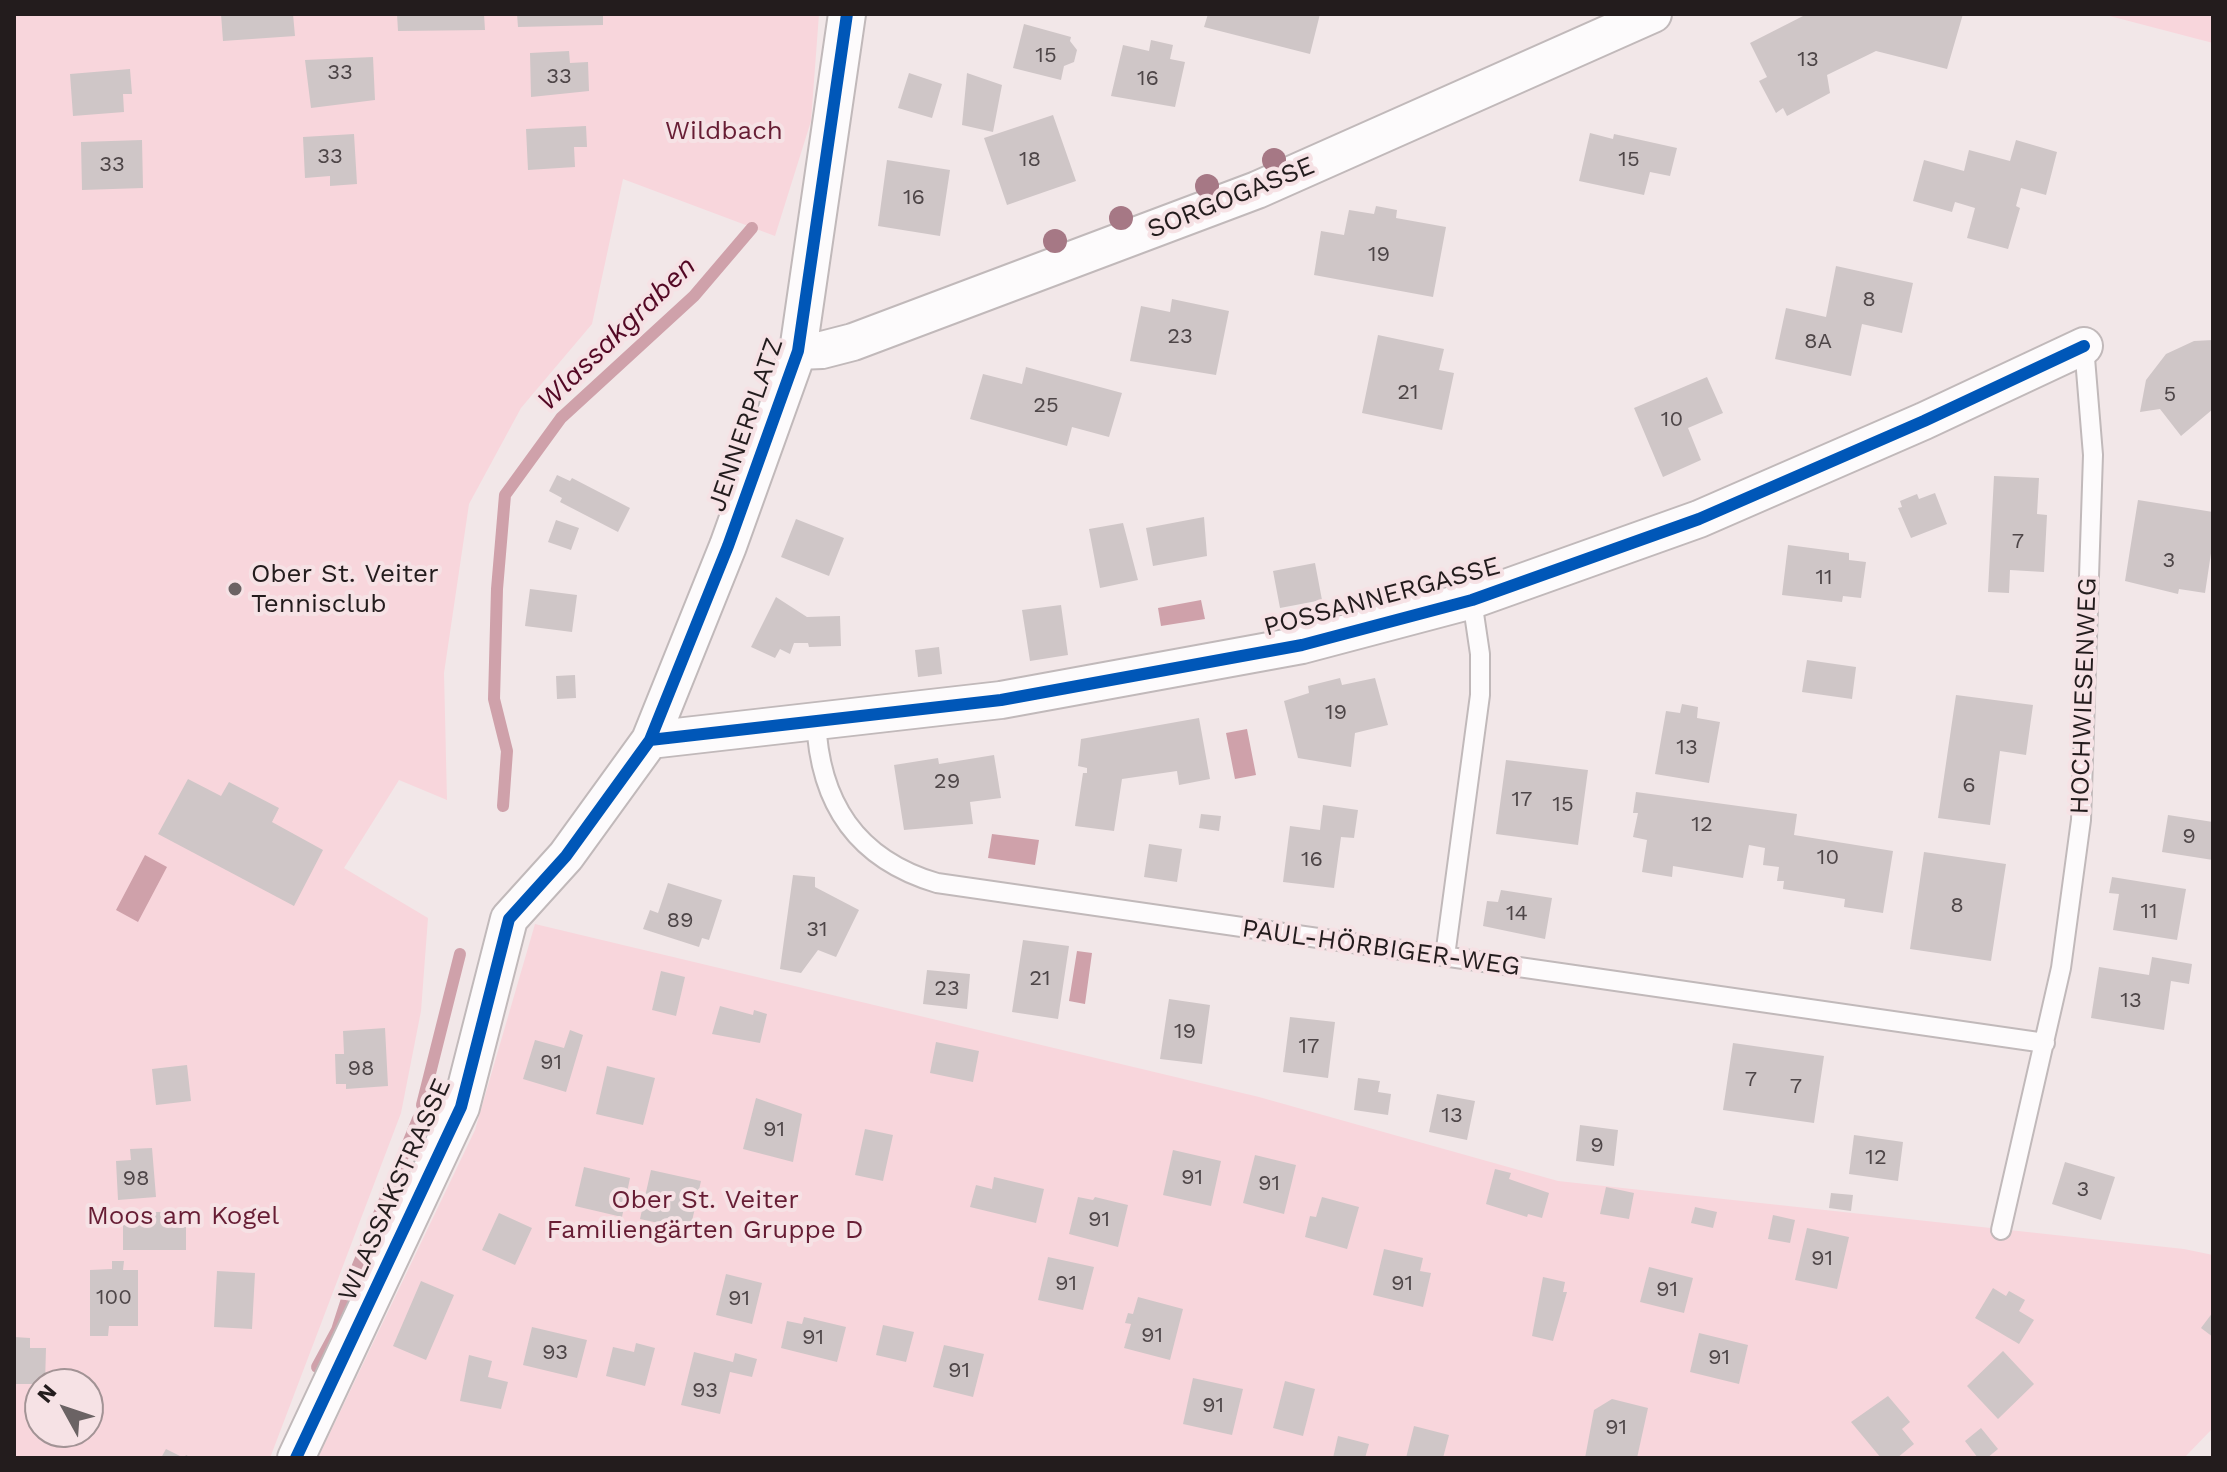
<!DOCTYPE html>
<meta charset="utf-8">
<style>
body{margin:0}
#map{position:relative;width:2227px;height:1472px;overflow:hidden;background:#f2e7e8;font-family:"Work Sans",sans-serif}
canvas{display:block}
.frame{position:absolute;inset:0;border:16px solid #231c1d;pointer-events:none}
.north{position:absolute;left:24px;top:1368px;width:80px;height:80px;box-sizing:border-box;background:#f6e2e5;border:2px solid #a29395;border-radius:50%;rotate:310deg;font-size:22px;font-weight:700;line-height:32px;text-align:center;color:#231c1d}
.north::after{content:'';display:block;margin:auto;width:28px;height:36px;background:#6b6364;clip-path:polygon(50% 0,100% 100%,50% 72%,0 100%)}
</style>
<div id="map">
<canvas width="2227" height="1472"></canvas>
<div class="frame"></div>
<div class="north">N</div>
</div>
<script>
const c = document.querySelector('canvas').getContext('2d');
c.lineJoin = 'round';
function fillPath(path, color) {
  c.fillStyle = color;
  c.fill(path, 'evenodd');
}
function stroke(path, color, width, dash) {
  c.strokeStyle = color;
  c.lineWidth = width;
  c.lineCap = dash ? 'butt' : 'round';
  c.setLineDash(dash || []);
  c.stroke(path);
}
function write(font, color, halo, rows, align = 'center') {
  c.font = font + ' "Work Sans",sans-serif';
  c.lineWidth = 8;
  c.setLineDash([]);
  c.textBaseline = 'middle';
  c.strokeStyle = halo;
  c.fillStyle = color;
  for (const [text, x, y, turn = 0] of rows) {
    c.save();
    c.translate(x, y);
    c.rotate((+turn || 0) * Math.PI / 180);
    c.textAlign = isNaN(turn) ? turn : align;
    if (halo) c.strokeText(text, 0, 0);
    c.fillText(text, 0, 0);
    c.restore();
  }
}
const green = new Path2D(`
 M14,14H819L811,121L775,236L623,179L592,324L521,408L469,504L444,673L447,800L399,780L344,868L428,918L421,1011L401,1113L270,1458H14ZM40,1384H88V1432H40Z
 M2102,14H2213V43Z
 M535,924L1259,1097L1558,1181L2184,1249L2213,1255V1428L2184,1458H318L475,1130Z`);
const water = new Path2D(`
 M1201,600L1205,619L1161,626L1158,608Z
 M1247,729L1256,775L1235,779L1226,733Z
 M992,834L1039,840L1035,865L988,858Z
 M145,855L167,867L138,922L116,910Z
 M1077,951L1092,953L1085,1004L1069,1001Z`);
const stream = new Path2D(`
 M503,806L507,751L494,699L497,589L505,495L561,418L694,296L752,228
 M422,1105L460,954
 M317,1367L337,1330L357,1268L418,1119`);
const building = new Path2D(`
 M221,14H293L295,36L223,41Z
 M397,14H484L485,30L398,31Z
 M517,14H603V25L518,27Z
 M1208,14H1320L1310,54L1204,27Z
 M1807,14H1963L1947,69L1876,51L1827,75L1830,93L1787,116L1783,108L1776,113L1759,81L1767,77L1750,43Z
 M1024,24L1071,37L1070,41L1077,50L1074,62L1064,66L1061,80L1013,68Z
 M1151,40L1173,45L1170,59L1185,62L1175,107L1111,96L1123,45L1149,51Z
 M569,51L570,63L588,62L589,91L531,97L530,53Z
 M373,57L375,100L311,108L305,60Z
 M130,69L132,94H123L124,112L73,116L70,74Z
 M909,73L942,84L932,118L898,108Z
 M967,73L1002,85L993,132L962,125Z
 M1053,115L1076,181L1007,205L984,138Z
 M586,126L587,147H574L575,167L528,170L526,129Z
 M1590,133L1613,139L1614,134L1677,148L1670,176L1650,172L1644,195L1579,181Z
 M354,134L357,184L330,186V176L305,178L303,137Z
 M142,140L143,188L82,190L81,142Z
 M2016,140L2057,152L2046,195L2021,188L2016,206L2020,208L2008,249L1967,238L1975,208L1955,202L1952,212L1913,201L1924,160L1964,171L1969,150L2010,161Z
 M887,160L950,170L940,236L878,226Z
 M1376,206L1397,210L1396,218L1446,227L1433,297L1314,275L1321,231L1344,235L1349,210L1374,214Z
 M1836,266L1913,283L1902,333L1862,324L1851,376L1775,359L1786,308L1826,317Z
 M1172,299L1229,311L1216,375L1130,361L1141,306L1170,312Z
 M1378,335L1444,349L1439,370L1454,373L1442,430L1362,413Z
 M2213,340V409L2181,436L2160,409L2140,412L2146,380L2166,354L2194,341Z
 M1026,367L1122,393L1109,437L1072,427L1067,446L970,419L983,374L1022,384Z
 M1707,377L1723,413L1688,428L1701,460L1663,477L1634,408Z
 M557,475L570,481L572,478L630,508L618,532L560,502L562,498L549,491Z
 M1994,476L2039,478L2037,514L2047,515L2044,572L2010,570L2009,593L1988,592Z
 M1935,493L1947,524L1911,538L1898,508L1902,507L1900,501L1917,494L1919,499Z
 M2138,500L2213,512V540L2205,593L2179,589L2178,594L2125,581Z
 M1204,517L1207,556L1153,566L1146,528Z
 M796,519L844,538L829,576L781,557Z
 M556,520L579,528L571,550L548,542Z
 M1123,523L1138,580L1100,588L1089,529Z
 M1788,545L1849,553V560L1866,562L1861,598L1843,596L1842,602L1782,595Z
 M1315,563L1322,600L1280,608L1273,571Z
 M530,589L577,595L572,632L525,626Z
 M776,597L807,617L840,616L841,646L809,647L808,643H794L790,654L780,649L775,658L751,647Z
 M1061,605L1068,655L1030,661L1022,610Z
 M939,647L942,674L918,677L915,650Z
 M1807,660L1856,667L1852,699L1802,692Z
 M575,675L576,698L557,699L556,676Z
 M1340,678L1342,685L1375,678L1388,725L1355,733L1351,767L1298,758L1284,701L1309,693L1308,686Z
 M1956,695L2033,705L2026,755L2000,751L1990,825L1938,818Z
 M1682,704L1698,707L1697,718L1720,722L1709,783L1655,774L1666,711L1680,713Z
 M1199,718L1210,779L1179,785L1177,771L1122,779L1114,831L1075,826L1083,773H1087V768L1078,766L1081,739Z
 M994,755L1001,798L970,802L973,824L904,830L894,765L938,758L939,764Z
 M1506,760L1588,770L1578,845L1496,834Z
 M188,779L221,796L229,782L279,808L272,822L323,850L294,906L158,834Z
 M1636,792L1797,814L1794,835L1893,851L1883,913L1844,907L1845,899L1783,889L1784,881H1777L1779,867L1763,865L1765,848L1749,845L1743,878L1673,866L1672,877L1642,872L1647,840L1633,837L1638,813H1633Z
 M1323,805L1358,810L1354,838L1341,837L1334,888L1283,882L1290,826L1320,830Z
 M1201,814L1221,816L1219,831L1199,828Z
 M2168,815L2213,822V860L2162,852Z
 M1149,844L1182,849L1177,882L1144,877Z
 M1924,852L2006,864L1991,961L1910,949Z
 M793,875L815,877V887L859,910L836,957L818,950L801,973L780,969Z
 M2112,877L2186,889L2177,940L2113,930L2119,894L2109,893Z
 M668,883L722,900L709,940L702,938L699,947L643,929L650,910L658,913Z
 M1501,890L1552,898L1545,939L1483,926L1487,901L1498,902Z
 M1023,940L1069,946L1058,1019L1012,1012Z
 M2152,957L2192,964L2189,984L2171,981L2164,1030L2091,1018L2099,967L2149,975Z
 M927,970L970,974L967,1009L923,1004Z
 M661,971L685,977L676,1016L652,1010Z
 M1169,999L1210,1005L1202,1064L1160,1059Z
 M720,1006L753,1015L754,1010L767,1014L760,1043L712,1034Z
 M1290,1017L1335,1022L1328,1078L1283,1072Z
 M385,1028L388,1086L346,1089V1084H336L335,1054H344L343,1031Z
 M570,1030L583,1035L566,1092L523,1079L535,1040L564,1048Z
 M936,1042L979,1051L973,1082L930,1073Z
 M1733,1043L1824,1056L1814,1123L1723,1110Z
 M187,1065L191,1101L156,1105L152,1069Z
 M607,1066L655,1078L643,1125L596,1114Z
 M1358,1078L1380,1081L1378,1092L1391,1094L1388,1115L1354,1110Z
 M1437,1094L1475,1101L1467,1140L1429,1132Z
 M756,1098L802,1114L793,1162L743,1149Z
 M1580,1125L1618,1130L1614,1166L1576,1161Z
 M865,1129L893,1135L883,1181L855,1175Z
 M1854,1135L1903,1142L1898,1181L1849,1174Z
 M152,1148L156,1197L118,1200L116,1161L131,1160L130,1149Z
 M1173,1150L1221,1161L1211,1206L1163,1195Z
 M1255,1155L1296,1165L1284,1214L1243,1203Z
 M2065,1162L2115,1177L2101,1220L2052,1204Z
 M584,1167L630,1178L622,1217L575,1206Z
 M1495,1169L1511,1173L1509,1179L1549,1193L1542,1218L1528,1214L1527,1217L1486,1204Z
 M651,1170L701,1181L690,1230L640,1219Z
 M994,1177L1044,1189L1036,1223L970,1207L976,1185L992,1189Z
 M1606,1187L1634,1193L1629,1219L1600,1214Z
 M1831,1193L1853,1195L1851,1211L1829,1208Z
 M1078,1197L1093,1200L1095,1197L1128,1205L1118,1247L1069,1234Z
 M1322,1197L1359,1207L1347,1249L1305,1237L1310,1216L1316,1217Z
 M1695,1207L1717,1212L1713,1228L1691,1223Z
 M136,1212H170V1220H186V1250H123V1225H137Z
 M499,1213L532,1228L515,1265L482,1250Z
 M1773,1215L1795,1220L1790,1243L1768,1239Z
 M1807,1228L1849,1237L1837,1289L1795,1280Z
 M1384,1249L1423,1258L1420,1271L1431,1273L1423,1307L1373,1295Z
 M1048,1257L1094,1267L1083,1310L1038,1300Z
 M112,1261H124L123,1270H138V1326H109L108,1336H90V1270L112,1269Z
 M1649,1267L1693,1278L1684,1313L1640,1302Z
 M217,1271L255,1273L252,1329L214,1327Z
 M726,1274L762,1283L752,1324L716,1315Z
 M1543,1277L1565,1282L1563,1292H1567L1553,1341L1532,1336Z
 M421,1281L454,1295L426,1360L393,1346Z
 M1993,1288L2006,1296L2009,1291L2025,1300L2019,1311L2034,1320L2019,1344L1975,1318Z
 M1138,1297L1183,1309L1170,1360L1124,1348L1131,1324L1125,1323L1128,1313L1133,1314Z
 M2213,1312V1337L2201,1328Z
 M804,1317L846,1327L837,1362L781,1348L787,1321L802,1324Z
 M883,1325L914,1332L906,1362L876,1355Z
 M532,1327L587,1340L577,1378L523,1365Z
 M1699,1333L1748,1345L1739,1384L1690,1372Z
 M14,1337L30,1338V1348H46L45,1384H14Z
 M636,1343L655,1348L645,1386L606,1376L613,1347L634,1352Z
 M944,1345L984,1354L973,1397L933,1387Z
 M2003,1351L2034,1384L1998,1419L1967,1386Z
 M694,1352L733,1362L735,1353L757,1359L752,1377L730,1372L720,1414L681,1405Z
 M469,1355L492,1361L488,1377L508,1382L501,1409L460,1401Z
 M1193,1378L1243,1389L1232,1435L1183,1424Z
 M1285,1381L1315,1389L1303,1436L1273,1428Z
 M1888,1396L1910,1422L1902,1429L1914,1444L1897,1458H1881L1851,1422Z
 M1612,1399L1648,1408L1637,1458H1585L1594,1410Z
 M1414,1426L1449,1435L1443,1458H1406Z
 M1981,1428L1998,1449L1987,1458H1978L1965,1441Z
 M1338,1436L1369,1444L1365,1458H1333Z
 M166,1449L184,1458L186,1455L192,1458H161Z`);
const lane = new Path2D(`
 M816,719C819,802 856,859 937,883L2045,1043
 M1445,956L1480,695V654L1472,600
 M2001,1230L2061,968L2081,820L2093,455L2084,346`);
const street = new Path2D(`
 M798,351L822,350L853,342L1257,190L1653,14
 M650,740L1001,700L1302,645L1472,600L1699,519L1924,421L2084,346
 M296,1458L461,1107L509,919L566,856L650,740L728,546L798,351L847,14`);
const cycleway = new Path2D(`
 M650,740L1001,700L1302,645L1472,600L1699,519L1924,421L2084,346
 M296,1458L461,1107L509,919L566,856L650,740L728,546L798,351L847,14`);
const trees = [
 [1274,160],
 [1207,186],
 [1121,218],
 [1055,241]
];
const markers = [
 [235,589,8,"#6b6364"]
];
const numberNames = [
 ["15",1046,56],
 ["13",1808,60],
 ["33",340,73],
 ["33",559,77],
 ["16",1148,79],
 ["33",330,157],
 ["18",1030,160],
 ["15",1629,160],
 ["33",112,165],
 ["16",914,198],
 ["19",1379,255],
 ["8",1869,300],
 ["23",1180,337],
 ["8A",1818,342],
 ["21",1408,393],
 ["5",2170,395],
 ["25",1046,406],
 ["10",1672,420],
 ["7",2018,542],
 ["3",2169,561],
 ["11",1824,578],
 ["19",1336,713],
 ["13",1687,748],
 ["29",947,782],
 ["6",1969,786],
 ["17",1522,800],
 ["15",1563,805],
 ["12",1702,825],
 ["9",2189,837],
 ["10",1828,858],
 ["16",1312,860],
 ["8",1957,906],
 ["11",2149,912],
 ["14",1517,914],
 ["89",680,921],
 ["31",817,930],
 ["21",1040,979],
 ["23",947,989],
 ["13",2131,1001],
 ["19",1185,1032],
 ["17",1309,1047],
 ["91",551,1063],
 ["98",361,1069],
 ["7",1751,1080],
 ["7",1796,1087],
 ["13",1452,1116],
 ["91",774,1130],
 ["9",1597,1146],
 ["12",1876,1158],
 ["91",1192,1178],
 ["98",136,1179],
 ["91",1269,1184],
 ["3",2083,1190],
 ["91",1099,1220],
 ["91",1822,1259],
 ["91",1066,1284],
 ["91",1402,1284],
 ["91",1667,1290],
 ["100",114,1298],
 ["91",739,1299],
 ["91",1152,1336],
 ["91",813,1338],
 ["93",555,1353],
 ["91",1719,1358],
 ["91",959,1371],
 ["93",705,1391],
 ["91",1213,1406],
 ["91",1616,1428]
];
const parkNames = [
 ["Wildbach",724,131],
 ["Ober St. Veiter",705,1200],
 ["Familiengärten Gruppe D",705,1230],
 ["Moos am Kogel",183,1216]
];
const streetNames = [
 ["SORGOGASSE",1231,198,-22],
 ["JENNERPLATZ",746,425,-71],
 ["POSSANNERGASSE",1382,597,-15],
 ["HOCHWIESENWEG",2084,696,-88],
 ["PAUL-HÖRBIGER-WEG",1381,948,8],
 ["WLASSAKSTRASSE",395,1190,-66]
];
const poiNames = [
 ["Ober St. Veiter",251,574],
 ["Tennisclub",251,604]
];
const waterNames = [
 ["Wlassakgraben",617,334,-44]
];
fillPath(green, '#f8d6dc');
fillPath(water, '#cfa1aa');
stroke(stream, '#cfa1aa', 12);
fillPath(building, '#cfc6c7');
stroke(lane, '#c1b9ba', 22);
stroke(street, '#c1b9ba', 40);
stroke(lane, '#fdfbfc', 18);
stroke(street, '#fdfbfc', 36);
stroke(cycleway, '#0057b8', 12);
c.fillStyle = '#a67885';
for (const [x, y] of trees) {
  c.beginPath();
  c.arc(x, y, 12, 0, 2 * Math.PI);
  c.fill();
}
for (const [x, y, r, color] of markers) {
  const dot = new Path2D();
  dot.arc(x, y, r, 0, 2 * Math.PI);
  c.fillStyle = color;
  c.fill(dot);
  stroke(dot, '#f6e2e5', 3);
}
write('22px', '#4e4648', null, numberNames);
write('26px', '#671d34', '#f6e2e5', parkNames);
write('26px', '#231c1d', '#f6e2e5', streetNames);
write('26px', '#231c1d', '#f6e2e5', poiNames, 'left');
write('italic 28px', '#530824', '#f6e2e5', waterNames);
</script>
